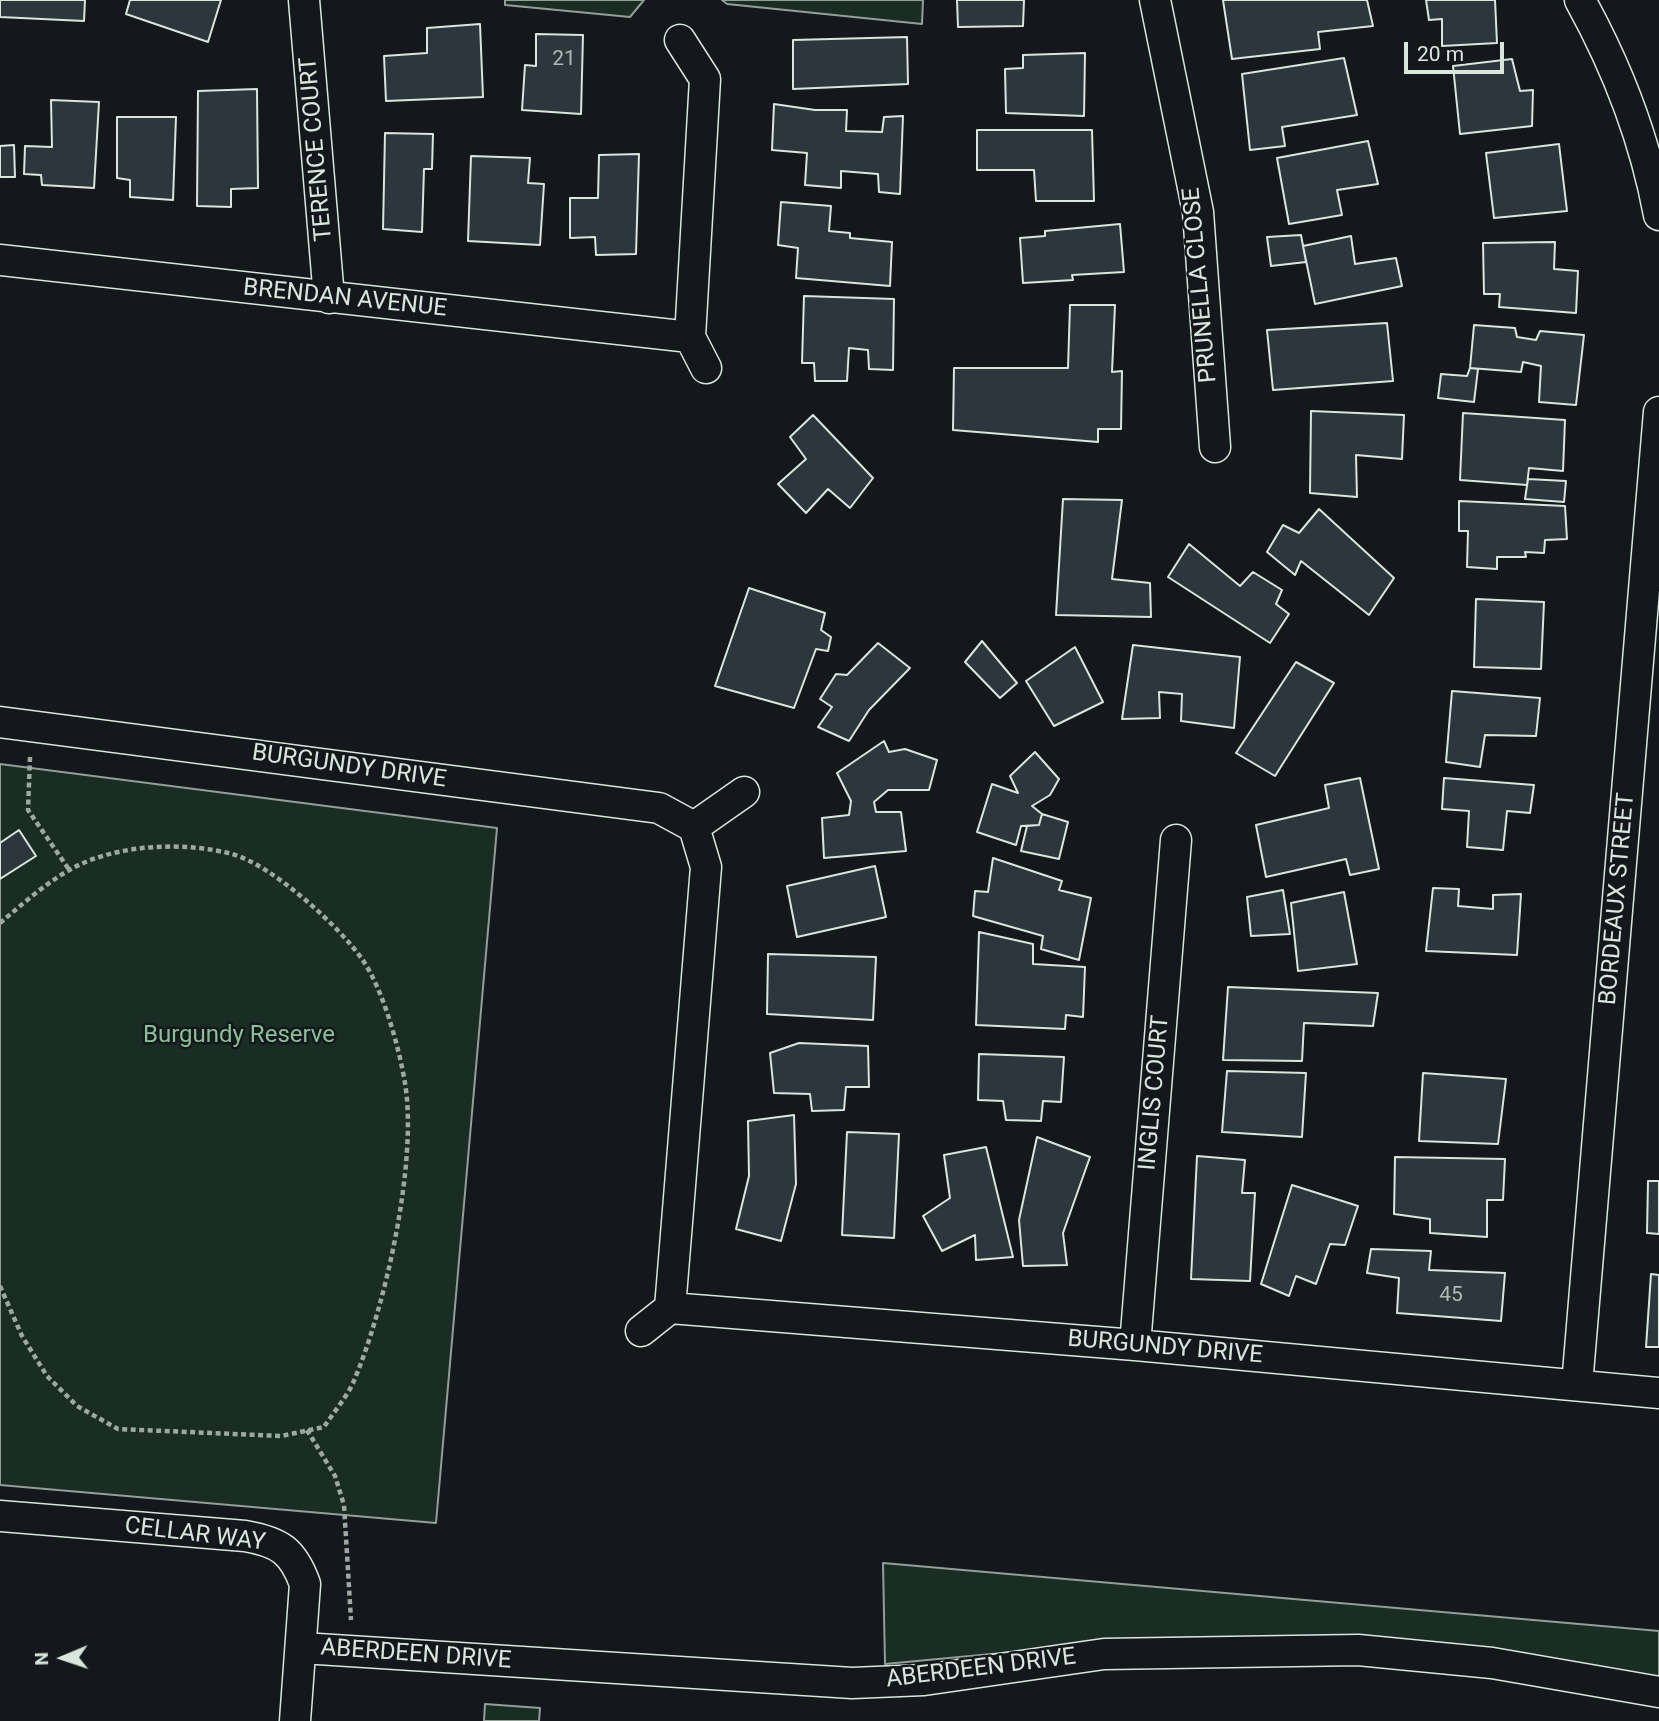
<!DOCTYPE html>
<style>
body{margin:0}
#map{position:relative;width:1659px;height:1721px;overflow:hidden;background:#14181c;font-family:Roboto,sans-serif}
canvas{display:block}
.north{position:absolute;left:28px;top:1623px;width:70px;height:70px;-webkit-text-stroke:5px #14181c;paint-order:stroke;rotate:268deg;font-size:19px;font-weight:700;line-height:28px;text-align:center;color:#d8e6dc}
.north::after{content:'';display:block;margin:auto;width:24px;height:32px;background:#d8e6dc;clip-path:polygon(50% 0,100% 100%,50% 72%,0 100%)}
.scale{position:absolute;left:1404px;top:42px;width:100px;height:32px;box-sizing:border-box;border:4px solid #d8e6dc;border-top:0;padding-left:9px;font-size:21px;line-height:24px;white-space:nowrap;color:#d8e6dc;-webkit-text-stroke:5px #14181c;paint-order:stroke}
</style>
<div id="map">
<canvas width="1659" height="1721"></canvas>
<div class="north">N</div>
<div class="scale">20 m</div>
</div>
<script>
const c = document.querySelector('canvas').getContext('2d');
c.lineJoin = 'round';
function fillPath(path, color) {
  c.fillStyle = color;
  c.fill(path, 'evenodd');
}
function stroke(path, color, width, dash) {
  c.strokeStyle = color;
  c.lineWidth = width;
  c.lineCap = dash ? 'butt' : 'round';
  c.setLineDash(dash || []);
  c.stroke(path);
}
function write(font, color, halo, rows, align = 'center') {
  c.font = font + ' Roboto,sans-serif';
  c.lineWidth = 5;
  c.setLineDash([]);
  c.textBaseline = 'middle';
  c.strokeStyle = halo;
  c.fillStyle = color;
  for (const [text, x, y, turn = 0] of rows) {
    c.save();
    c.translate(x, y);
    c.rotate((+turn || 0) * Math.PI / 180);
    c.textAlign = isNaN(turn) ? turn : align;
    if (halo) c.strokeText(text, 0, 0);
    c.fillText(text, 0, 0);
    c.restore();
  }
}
const green = new Path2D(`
 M505,0H644L630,17L505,5Z
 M722,0H923L922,24L727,4Z
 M0,764L497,828L436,1523L0,1485Z
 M883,1563L1659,1631V1677L1316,1636L1161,1638L885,1664Z
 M485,1704L540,1708L539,1721H484Z`);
const building = new Path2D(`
 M0,0H85L84,21L0,17Z
 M130,0H221L208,42L126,14Z
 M957,0H1024L1023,26L958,27Z
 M1223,0H1367L1373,26L1318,32L1320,49L1232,59Z
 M1426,0H1495L1497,43L1442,46V19L1429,20Z
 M480,24L483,97L386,101L384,56L427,53V28Z
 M536,34L583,35L581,114L522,110L525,65L536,66Z
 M907,37L908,84L793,89V40Z
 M1085,53L1084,116L1006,113L1005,69L1023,68V55Z
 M1344,58L1357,115L1282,127L1285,146L1250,150L1242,74Z
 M1512,59L1520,91L1533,90L1532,126L1460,134L1453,66Z
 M257,89L258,188L231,189V207L197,206L198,91Z
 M51,100L99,102L94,188L42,185L41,175L24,174L25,146L52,147Z
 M774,104L815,110H847L846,131L882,132L884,117L903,116L900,194L879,192L878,174L841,171V188L805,185L807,153L772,150Z
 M117,117H176L173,200L130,197V180L117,178Z
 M977,130H1092L1094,201H1036L1034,170H977Z
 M385,133L433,134L432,169H424L422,232L383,229Z
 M1368,141L1378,184L1337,190L1342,215L1289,224L1277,158Z
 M1559,144L1567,211L1494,218L1486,153Z
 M14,145L15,177H0V146Z
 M639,154L636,254L596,255L595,237L570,238V198H598L599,155Z
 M471,156L530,158L528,183L544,184L540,245L468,241Z
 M781,202L831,206L829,231L850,233V238L892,242L890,286L796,278L798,248L778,245Z
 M1120,224L1124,272L1072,275L1073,280L1023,283L1020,238L1045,236V231Z
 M1301,235L1306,262L1271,266L1267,237Z
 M1351,236L1355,264L1396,258L1402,286L1315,304L1303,246Z
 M1555,242L1554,269L1578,271L1576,313L1499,307L1500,294H1484L1483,243Z
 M804,296L894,299L893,370L869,369L868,350L849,348L847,381H815L814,363H802Z
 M1070,305H1115L1112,372L1122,371L1121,429H1098V442L953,430L954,368H1068Z
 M1387,323L1393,381L1273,390L1267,330Z
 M1474,325L1515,328L1517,337L1536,340L1540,331L1584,335L1576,405L1539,402L1541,366L1523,362L1521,372L1470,368Z
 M1470,368L1478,369L1474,402L1438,398L1441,374L1467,376Z
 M1311,411L1404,415L1402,459L1356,455L1357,497L1310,493Z
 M1463,413L1565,420L1563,471L1529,468L1527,485L1460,480Z
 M813,415L873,478L850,508L828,489L806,513L778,484L806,459L790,437Z
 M1528,479L1566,481L1564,502L1525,499Z
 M1063,499L1122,500L1112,579L1150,583L1151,617L1056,615Z
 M1459,501L1565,506L1567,539L1545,540L1544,553L1525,552L1526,557H1497V569L1467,567L1468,531H1459Z
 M1319,509L1394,578L1369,615L1301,561L1295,575L1267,552L1283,525L1299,533Z
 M1189,544L1240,586L1253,572L1282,590L1276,604L1289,614L1270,643L1168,577Z
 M749,588L825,613L821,630L831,637L828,651L816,649L794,708L715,686Z
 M1476,599L1544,602L1541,669L1474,667Z
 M982,641L1017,683L1000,698L965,662Z
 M878,643L910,668L869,710L849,741L818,727L832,707L820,699L836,674L847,675Z
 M1133,645L1240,657L1234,728L1181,721L1182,694L1159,692L1160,718L1122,719Z
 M1075,647L1103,702L1054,726L1026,681Z
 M1296,662L1334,683L1275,776L1236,753Z
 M1452,691L1540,698L1536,736L1485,735L1480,767L1446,762Z
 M884,741L889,752L905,749L937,760L929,790H888L874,802L876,812H901L906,851L824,858L822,818L849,815L851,801L837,773Z
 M1035,752L1059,779L1050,795L1032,806L1042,814L1039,825L1021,826L1016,845L977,832L992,784L1018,793L1010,776Z
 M1360,778L1379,869L1350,875L1346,859L1266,877L1256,825L1329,808L1325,785Z
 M1444,778L1534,785L1530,813L1507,811L1503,850L1467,847L1469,811L1442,809Z
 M1042,814L1068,822L1059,859L1021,851L1027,826L1039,825Z
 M19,830L36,856L0,879V843Z
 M993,858L1062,881L1059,890L1091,898L1079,960L1041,949L1043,936L973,916L975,891L988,892Z
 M875,866L886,917L797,937L787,886Z
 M1433,888L1459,889L1458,906L1493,909V895L1521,894L1517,955L1426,951Z
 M1283,890L1290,934L1251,936L1247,897Z
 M1344,892L1357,964L1298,971L1291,903Z
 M979,932L1033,944V964L1085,967L1083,1017L1066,1015L1065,1029L976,1025Z
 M768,954L876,957L873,1020L767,1014Z
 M1228,987L1378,993L1373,1026L1304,1023L1302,1061L1223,1060Z
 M799,1043L868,1046L869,1087H846L844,1110L812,1111L810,1094L774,1093L770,1053Z
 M979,1054L1064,1057L1061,1102L1043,1101L1041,1121L1006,1120L1003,1101L978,1100Z
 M1227,1071L1306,1073L1302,1137L1222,1132Z
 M1423,1073L1506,1079L1498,1144L1419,1141Z
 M794,1115L796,1184L781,1241L736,1229L749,1176L748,1121Z
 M847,1132L899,1134L894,1238L842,1235Z
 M1037,1137L1090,1157L1063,1233L1067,1265L1023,1266L1019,1220Z
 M986,1147L1013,1257L976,1260L975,1235L942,1251L923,1216L950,1198L944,1155Z
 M1197,1156L1245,1160L1242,1193H1255L1250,1281L1191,1279Z
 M1395,1157L1505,1159L1503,1200H1487V1237L1430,1233V1219L1394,1214Z
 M1648,1181H1659V1234L1647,1233Z
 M1292,1185L1358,1206L1345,1245L1330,1244L1316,1284L1296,1276L1289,1296L1261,1284Z
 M1371,1249L1431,1251L1429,1270L1505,1273L1501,1321L1397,1313L1399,1278L1367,1273Z
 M1651,1274L1659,1275V1347H1646Z`);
const path = new Path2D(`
 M30,757L28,810L70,871
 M0,923C25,902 51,878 81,864C125,844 186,842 232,854C272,865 338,925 362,959C383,989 399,1047 405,1083C418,1162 385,1309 353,1383C346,1398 333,1413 324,1427L281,1436L118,1429L77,1406L47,1376L22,1336L0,1286
 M307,1430L335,1476L344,1505L351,1620`);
const street = new Path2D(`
 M304,0L329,298
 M1155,0L1198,212L1215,447
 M1580,0C1617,67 1645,139 1659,215
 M680,40L705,79L690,337
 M0,260L690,337L706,368
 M0,722L659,808L694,827L744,792
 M670,1308L1135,1345L1659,1393
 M641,1331L670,1308L706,867L694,827
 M1135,1345L1176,840
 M1577,1385L1659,412
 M0,1516L245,1536C280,1542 293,1551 305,1584L295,1721
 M302,1648L852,1683L924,1680L1104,1654L1358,1650L1492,1663L1659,1692`);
const numberNames = [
 ["21",564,60],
 ["45",1451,1296]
];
const streetNames = [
 ["TERENCE COURT",317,149,-95],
 ["PRUNELLA CLOSE",1201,285,-95],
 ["BRENDAN AVENUE",345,299,6],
 ["BURGUNDY DRIVE",349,767,8],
 ["BORDEAUX STREET",1618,899,-85],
 ["INGLIS COURT",1155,1093,-85],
 ["BURGUNDY DRIVE",1165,1348,5],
 ["CELLAR WAY",195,1535,7],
 ["ABERDEEN DRIVE",416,1655,4],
 ["ABERDEEN DRIVE",981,1669,-7]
];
const parkNames = [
 ["Burgundy Reserve",239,1036]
];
fillPath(green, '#1a2d24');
stroke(green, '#939e99', 2);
fillPath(building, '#2c363c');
stroke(building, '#d8e6dc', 2);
stroke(street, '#d8e6dc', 33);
stroke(path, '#9da8a2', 4.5, [5, 3.5]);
stroke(street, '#14181c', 30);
write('21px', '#adbab4', null, numberNames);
write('24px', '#d8e6dc', '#14181c', streetNames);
write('24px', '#8ac095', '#14181c', parkNames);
</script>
